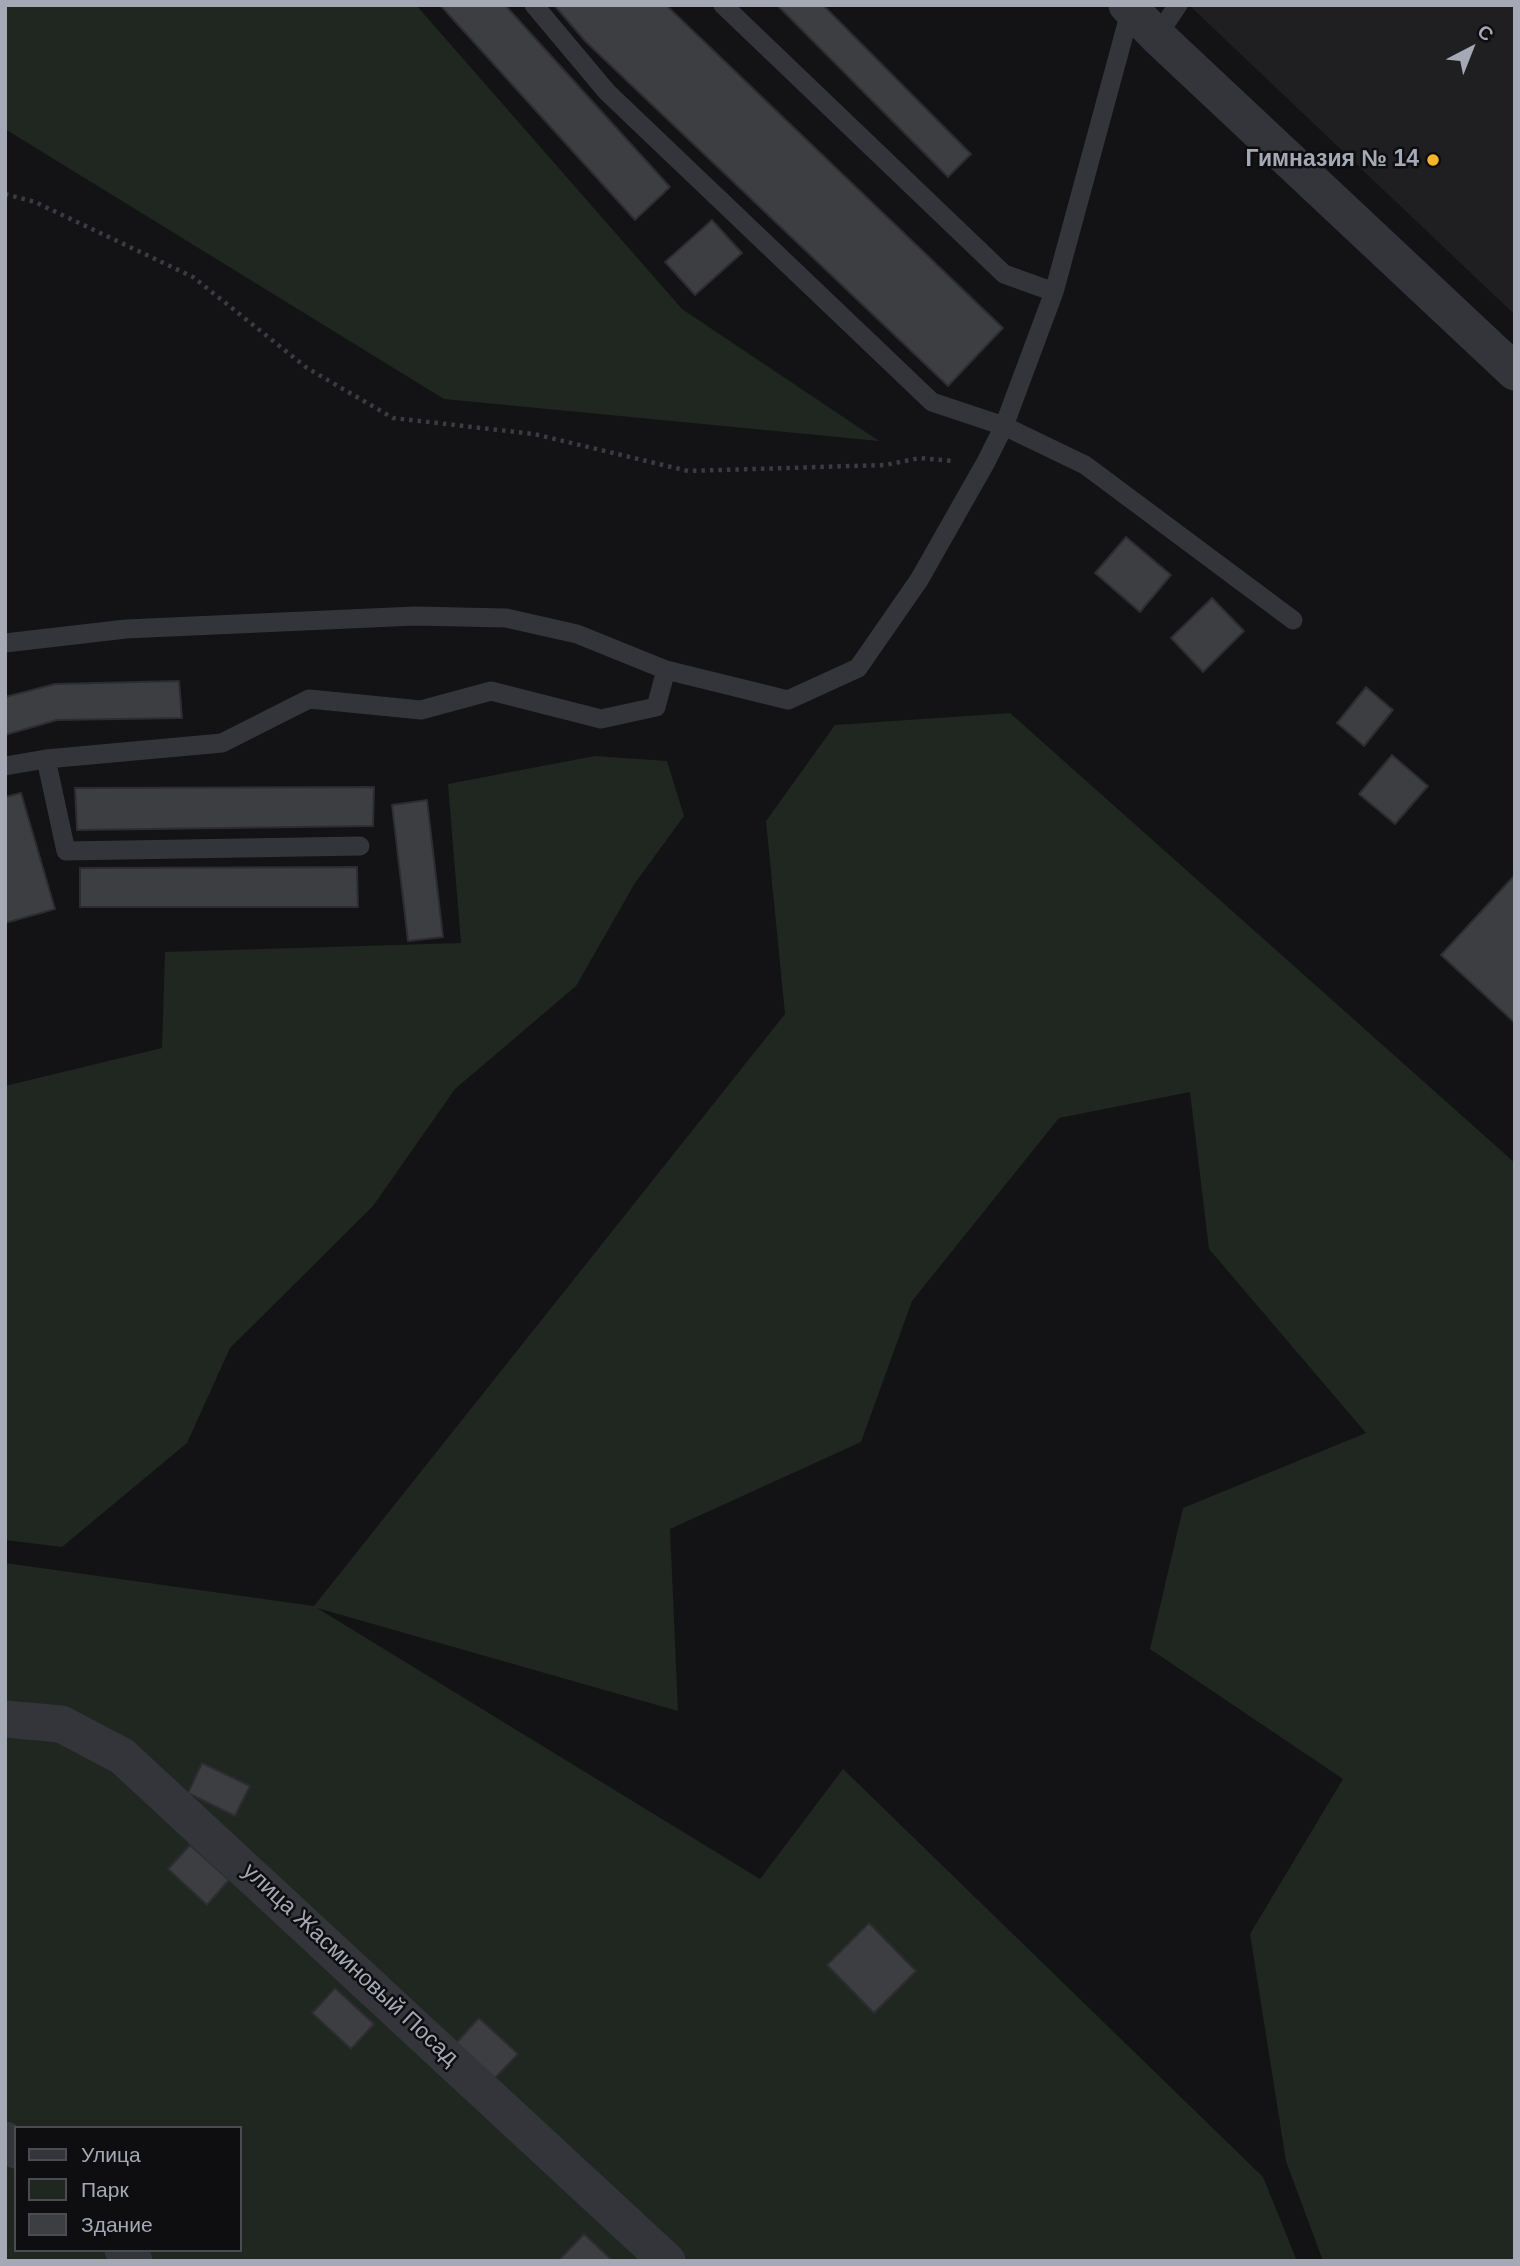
<!DOCTYPE html>
<meta charset="utf-8">
<style>
body{margin:0}
#map{position:relative;width:1520px;height:2266px;overflow:hidden;background:#131315;font-family:Helvetica,sans-serif}
canvas{display:block}
.frame{position:absolute;inset:0;border:7px solid #a4a9b5;pointer-events:none}
.legend{position:absolute;left:14px;top:2126px;width:228px;height:126px;box-sizing:border-box;background:#0e0e10;border:2px solid #4a4c52;margin:0;padding:9px 12px;list-style:none;font-size:21px;color:#a4a9b5}
.legend li{display:flex;align-items:center;gap:14px;height:35px}
.legend b{width:35px;border:2px solid #4a4c52}
.north{position:absolute;left:1436px;top:14px;width:70px;height:70px;-webkit-text-stroke:5px #0e0e10;paint-order:stroke;rotate:42deg;font-size:19px;font-weight:700;line-height:28px;text-align:center;color:#a4a9b5}
.north::after{content:'';display:block;margin:auto;width:24px;height:32px;background:#a4a9b5;clip-path:polygon(50% 0,100% 100%,50% 72%,0 100%)}
</style>
<div id="map">
<canvas width="1520" height="2266"></canvas>
<div class="frame"></div>
<ul class="legend">
<li><b style="height:9px;background:#34353a"></b>Улица</li>
<li><b style="height:19px;background:#1f2720"></b>Парк</li>
<li><b style="height:19px;background:#3d3e42"></b>Здание</li>
</ul>
<div class="north">С</div>
</div>
<script>
const c = document.querySelector('canvas').getContext('2d');
c.lineJoin = 'round';
function fillPath(path, color) {
  c.fillStyle = color;
  c.fill(path, 'evenodd');
}
function stroke(path, color, width, dash) {
  c.strokeStyle = color;
  c.lineWidth = width;
  c.lineCap = dash ? 'butt' : 'round';
  c.setLineDash(dash || []);
  c.stroke(path);
}
function write(font, color, halo, rows, align = 'center') {
  c.font = font + ' Helvetica,sans-serif';
  c.lineWidth = 5;
  c.setLineDash([]);
  c.textBaseline = 'middle';
  c.strokeStyle = halo;
  c.fillStyle = color;
  for (const [text, x, y, turn = 0] of rows) {
    c.save();
    c.translate(x, y);
    c.rotate((+turn || 0) * Math.PI / 180);
    c.textAlign = isNaN(turn) ? turn : align;
    if (halo) c.strokeText(text, 0, 0);
    c.fillText(text, 0, 0);
    c.restore();
  }
}
const built = new Path2D(`
 M1189,5H1515V315Z`);
const green = new Path2D(`
 M5,5H416L682,309L879,441L444,399L5,129Z
 M1010,713L1515,1163V2261H1323L1286,2161L1250,1934L1343,1779L1150,1649L1183,1508L1366,1433L1209,1249L1190,1092L1059,1118L912,1301L861,1442L670,1529L678,1711L317,1608L760,1879L843,1769L1263,2177L1297,2261H5V1563L314,1606L785,1014L766,821L835,725ZM16,2128H240V2250H16Z
 M595,756L667,761L684,816L635,883L576,986L455,1089L373,1206L230,1348L187,1443L62,1547L5,1540V1086L162,1048L165,952L461,943L448,784Z`);
const building = new Path2D(`
 M440,5H505L670,187L635,220Z
 M554,5H666L1003,328L948,386L586,42Z
 M777,5H823L971,154L948,177Z
 M712,220L742,253L695,295L665,262Z
 M1126,537L1171,575L1140,612L1095,573Z
 M1212,598L1244,631L1203,672L1171,638Z
 M179,681L182,718L57,720L5,735V697L55,684Z
 M1366,687L1393,710L1364,746L1337,723Z
 M1392,755L1428,786L1395,824L1359,794Z
 M374,787L373,826L77,830L75,788Z
 M21,793L55,909L5,923V797Z
 M427,800L443,937L408,941L392,805Z
 M357,867L358,907H80V868Z
 M1514,876H1515V1023L1441,955Z
 M202,1763L250,1786L235,1816L188,1793Z
 M190,1845L229,1880L207,1905L168,1869Z
 M869,1923L916,1971L874,2013L827,1965Z
 M335,1988L374,2024L351,2049L312,2013Z
 M479,2018L518,2054L495,2078L456,2043Z
 M584,2234L613,2261H558Z`);
const path = new Path2D(`
 M5,194L35,202L193,277L307,368L393,418L534,434L688,471L885,465L920,458L953,461`);
const service = new Path2D(`
 M534,5L607,92L932,402L1004,426L1085,465L1293,620
 M723,5L1004,274L1054,292
 M1157,36L1178,5
 M5,643L126,629L415,616L506,618L577,634L666,670L788,700L858,668L919,580L986,462L1004,426L1054,292L1132,5
 M46,759L66,851L360,846
 M5,766L46,759L222,743L309,699L421,710L491,691L601,719L656,707L666,670`);
const minor = new Path2D(`
 M1127,5L1157,36L1515,372
 M5,1719L61,1724L122,1756L667,2261
 M5,2140L16,2150
 M123,2250L134,2261`);
const markers = [
 [1433,160,7,"#f7b429"]
];
const poiNames = [
 ["Гимназия № 14",1419,160]
];
const streetNames = [
 ["улица Жасминовый Посад",350,1965,43]
];
fillPath(built, '#1f1f22');
fillPath(green, '#1f2720');
fillPath(building, '#3d3e42');
stroke(building, '#2d2d31', 2);
stroke(path, '#3a3c41', 4.5, [3.5, 5]);
stroke(service, '#34353a', 19);
stroke(minor, '#34353a', 37);
for (const [x, y, r, color] of markers) {
  const dot = new Path2D();
  dot.arc(x, y, r, 0, 2 * Math.PI);
  c.fillStyle = color;
  c.fill(dot);
  stroke(dot, '#0e0e10', 2.5);
}
write('bold 23px', '#a4a9b5', '#0e0e10', poiNames, 'right');
write('23px', '#a4a9b5', '#0e0e10', streetNames);
</script>
